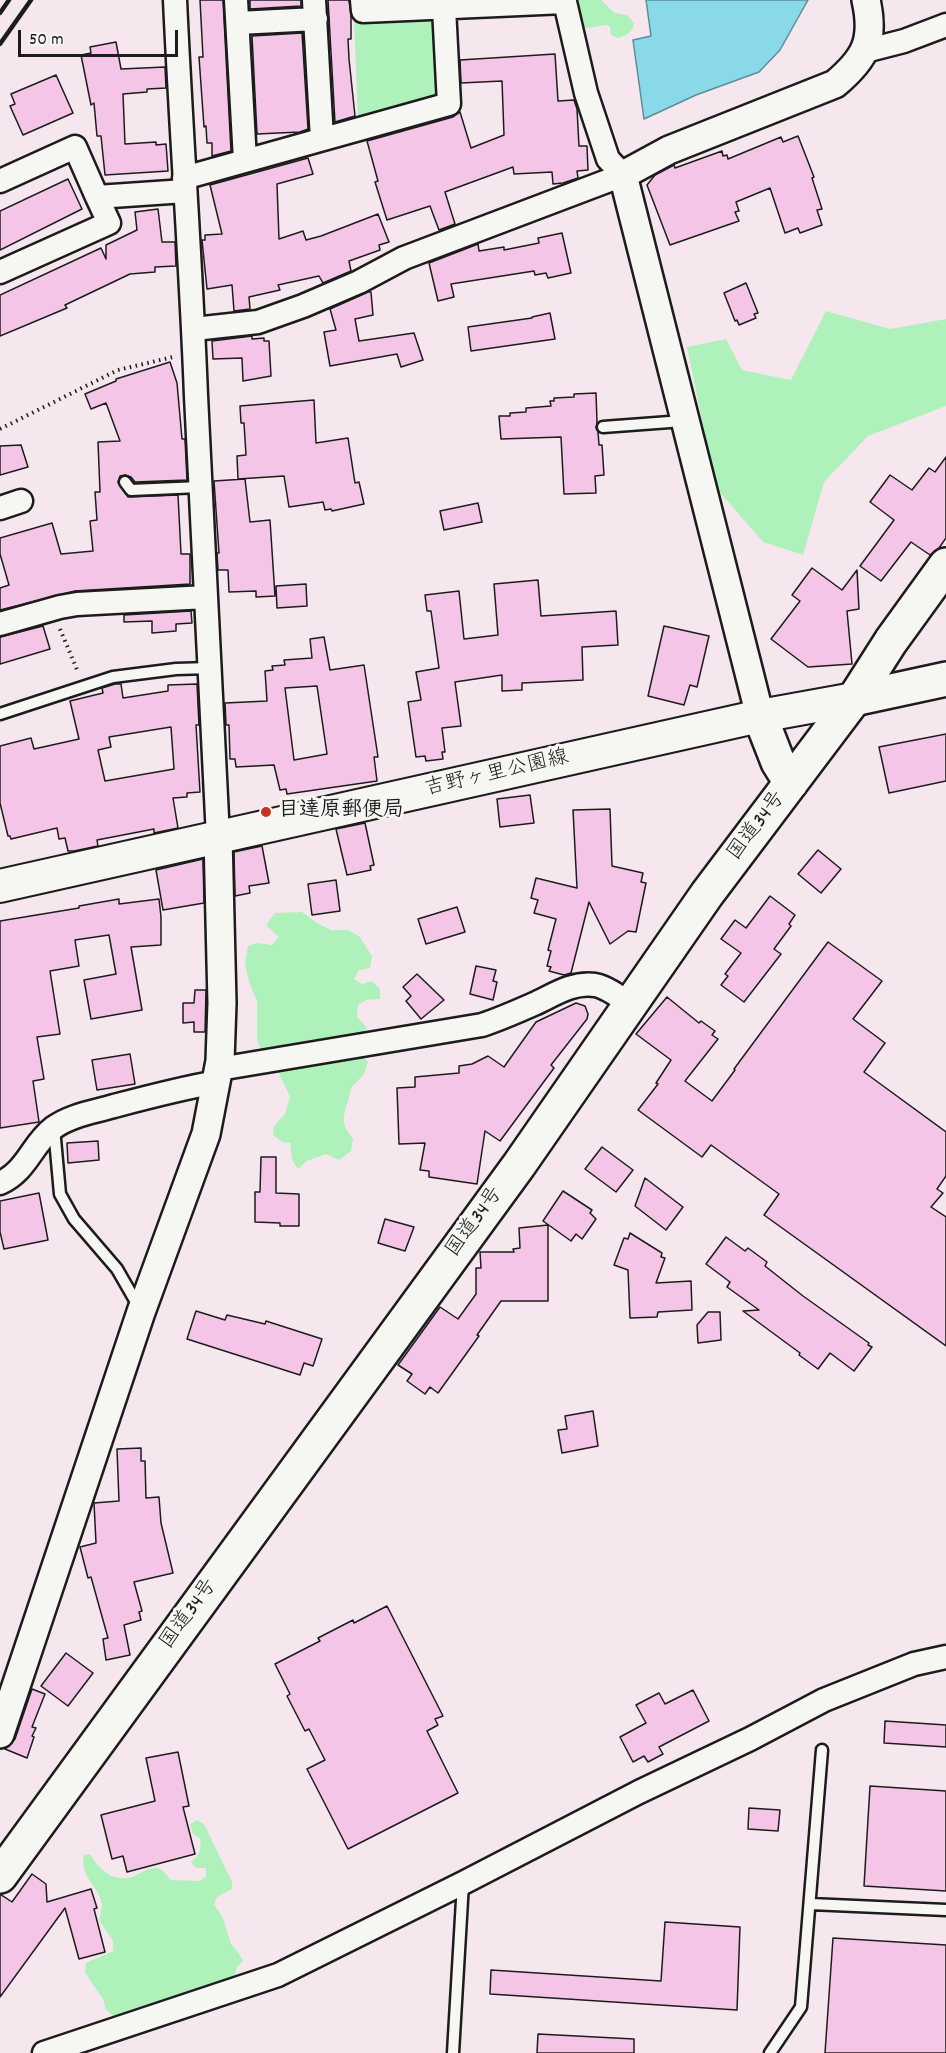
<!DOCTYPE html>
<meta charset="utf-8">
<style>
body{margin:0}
#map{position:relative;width:946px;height:2053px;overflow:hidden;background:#f6e7ef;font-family:Dekko,sans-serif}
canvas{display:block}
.scale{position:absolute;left:18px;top:30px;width:160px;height:27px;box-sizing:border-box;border:3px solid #1c1c1c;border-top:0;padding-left:8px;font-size:18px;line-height:21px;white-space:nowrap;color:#1c1c1c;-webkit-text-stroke:4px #f6f6f2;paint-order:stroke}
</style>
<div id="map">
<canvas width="946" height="2053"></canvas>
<div class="scale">50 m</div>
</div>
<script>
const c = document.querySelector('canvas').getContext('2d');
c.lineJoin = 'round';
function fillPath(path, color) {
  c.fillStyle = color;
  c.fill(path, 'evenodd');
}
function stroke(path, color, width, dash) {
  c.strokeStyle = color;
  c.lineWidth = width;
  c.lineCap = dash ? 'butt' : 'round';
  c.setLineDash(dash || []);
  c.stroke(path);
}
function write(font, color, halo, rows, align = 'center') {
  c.font = font + ' Dekko,"Klee One",sans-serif';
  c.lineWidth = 6;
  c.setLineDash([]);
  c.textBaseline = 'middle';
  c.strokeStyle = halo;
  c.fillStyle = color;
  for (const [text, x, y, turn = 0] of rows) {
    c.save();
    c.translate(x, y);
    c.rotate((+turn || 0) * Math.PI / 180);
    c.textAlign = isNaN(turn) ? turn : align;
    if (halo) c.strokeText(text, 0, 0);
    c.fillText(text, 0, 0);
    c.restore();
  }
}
const green = new Path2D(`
 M571,0H601L615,13L627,15L634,23C632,34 628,34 618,38L611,35L610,27L607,25L586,28L577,21Z
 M433,14L440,97L358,119L354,20Z
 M826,311L890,329L946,319V406L868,436L824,482L803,555L763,542L716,488L687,347L726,339L742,370L791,380Z
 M302,912L317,923L331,930H348L359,936L372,956L370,968L359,970L354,979L362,984L372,981L380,989V999L366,1000L358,1005L357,1017L367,1028L357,1039L360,1053L368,1062L364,1074L351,1088C350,1099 343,1110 344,1122C344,1127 350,1134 353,1139L351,1151L339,1160L326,1154L307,1161L298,1169L292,1160L290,1143L283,1142L273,1135L274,1126L285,1114L290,1097L276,1067L261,1051L257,1040V1001L249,982L245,963L248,946L257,943L272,945L279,937L266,925L275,913Z
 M197,1820L204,1824L232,1882V1889L217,1897L214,1904L223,1918L231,1944L238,1952L243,1961L237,1967L233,1979L220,1984L160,2001L149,2008L132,2009L117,2019L106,2010L103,1999L85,1973L86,1963L113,1951V1941L99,1920C100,1915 102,1909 102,1905C100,1885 79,1879 84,1855L90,1854C98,1868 110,1880 128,1878C139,1877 149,1864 160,1869C164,1871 168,1876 170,1880L200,1881L206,1876V1868H196L191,1862C199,1855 202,1850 200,1839L193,1834L190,1824Z`);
const water = new Path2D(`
 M646,0H808L780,50L759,72L696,95L644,119L633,40L651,36Z`);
const building = new Path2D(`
 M200,0H223L231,151L212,156V143H207L206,126L204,127L199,57H203Z
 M250,0H301V6L250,9Z
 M328,0H349L351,15V39H348L349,59L355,116L335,122Z
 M302,33L308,129L300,132L257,134L252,36Z
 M116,42L121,69L165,67L166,88L147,89V92L123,94L125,144L156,142V145L166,144L168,171L105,175L101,136H97L94,103L91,105L81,55L91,53L90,47Z
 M555,54L558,101L574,100L577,109L579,146H587L588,170L577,171L578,178L563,183L553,184L552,172L514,174L513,167L445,192L455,224L439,230L430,206L387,220L375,182L378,181L367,141L453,117L460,112L471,148L504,135L502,81L461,83L460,60Z
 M56,75L73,113L23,135L10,106L15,104L11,94Z
 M798,136L814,177L812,178L822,209L817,210L822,225L800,233L798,228L785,233L770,188L736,202L739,211L735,212L739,221L670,245L647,185L655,175L674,165L675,168L722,151L723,156L727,155L728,159L781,137L783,142Z
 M308,158L313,174L277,184L279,239L303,231L306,240L321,236L378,214L389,242L379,245L380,250L349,261L351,271L323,283L319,276L278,285L280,290L249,297L250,309L234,311L232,285L207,289L202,240H205V235L222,234L210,185Z
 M68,179L82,209L0,250V211Z
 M158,209L162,242H175L176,266L155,267V272L130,274L65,305L67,308L0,336V295L101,248L106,259V245L137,230L135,212Z
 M562,233L571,273L548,278L546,273L535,275L534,271L451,284L454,297L438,301L429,263L478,244L479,251L504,247V250L539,243L538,238Z
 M746,283L758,313L754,314L756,318L739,325L737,320L735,321L724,293Z
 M368,292H371L373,315L355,319L359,341L414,333L423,360L401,367L397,354L330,366L324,332L336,330L330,309Z
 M550,313L555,339L471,351L468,327L532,318V317Z
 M252,336V339L264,338V341H269L271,376L243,381L242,358L213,359L212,341Z
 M170,362L177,383L182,439H185L187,480L135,482L131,477L125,475L120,476L118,482L128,497L178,495L181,554H190V584L75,591L0,610V588L9,585L0,554V538L52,523L61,554L93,551L90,521L97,520L95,492H100L98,442L120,441L106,403L91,409L85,394L116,381V379Z
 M596,393L597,422L596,428L598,432L599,445H602L604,475L595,476L596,493L564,494L561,437L501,439L499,416H510V413L526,412V408L551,406L550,401H554V398L574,397V394Z
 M314,400L316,443L348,438L355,483L359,482L364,504L332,511L331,509L325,510L323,502L289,507L284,476L238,479L237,456L246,455L244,423H241L240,406Z
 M21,445L28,467L0,475V446Z
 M946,457V538L939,548L930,555L911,542L881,581L860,566L894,520L870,502L890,475L912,490L929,468L935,472Z
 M245,479L250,522L270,520L275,596L256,597V591L229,592L228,570H218L217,553H219L214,481Z
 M478,503L482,522L444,530L440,511Z
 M812,568L842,590L857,570L859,609L847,611L852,664L808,667L771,639L800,601L792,595Z
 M538,580L541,616L616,611L618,645L582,647L583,680L522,683V690L502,691V675L455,682L461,726L442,728L445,752H442L443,759L426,761L425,756L416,757L408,702L421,700L416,672L439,668L431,611H427L425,595L459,591L464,639L498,635L494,584Z
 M306,584L307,606L277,608L276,586Z
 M191,611L192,623L176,624V631L152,633V621L124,622V615Z
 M43,626L50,649L0,664V637Z
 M664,626L709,636L697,687L690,685L684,705L648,696Z
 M324,637L330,670L364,665L378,757H374L377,781L287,794L286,789L280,790L274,765L236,767L235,759H230L229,725H226L225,703L267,701L265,671L273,670L272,666L285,665L284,660L312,658L310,639ZM317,686L327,754L294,760L285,688Z
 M115,684H121L123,698L168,691V685L197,684L199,725H196L200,792L187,793V797L173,798L178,828L154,833V829L97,840L98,846L74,851H68L65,838L59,839L57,828L11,839L10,836H8L0,803V746L31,738L34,749L79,739L70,701L103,693L102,688ZM171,727L174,769L105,781L98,750L111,747L109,737Z
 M946,734V781L889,793L879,747Z
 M530,795L534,823L500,827L497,799Z
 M610,809L612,866L643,873L641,882L646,883L636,932L628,931L610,944L589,902L571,973L564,975L549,971L551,967L547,966L551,951L548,950L556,919L534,913L538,900L531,898L536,878L577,888L573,810Z
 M365,823L374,865L370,866L371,870L347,875L336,829Z
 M262,846L269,883L249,886L250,893L235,896L234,852Z
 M818,850L841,869L821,893L798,874Z
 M203,859L204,903L163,910L156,870Z
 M336,880L340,911L312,915L308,884Z
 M770,896L795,915L789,924L791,926L774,949L781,954L744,1002L721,985L728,976L725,974L741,953L721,939L735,920L746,928Z
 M119,899V904L159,899L161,917V945L131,947L142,1010L91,1019L84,980L116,974L109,935L75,940L79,966L50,971L60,1034L37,1037L44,1079L33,1081L39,1122L0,1128V921L79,908V906Z
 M457,907L465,932L426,944L418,919Z
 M828,942L882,981L853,1019L885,1043L864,1072L946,1132V1176L937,1189L943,1193L931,1207L946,1217V1346L764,1215L779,1194L711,1145L702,1157L638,1110L658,1084L656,1083L671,1060L636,1034L667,997L699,1023L701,1021L715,1031L712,1035L718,1039L685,1081L712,1101L735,1070L734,1069Z
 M476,966L496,970L493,981L497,982L493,1000L470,994Z
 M417,974L444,1000L421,1019L406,1001L411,996L403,987Z
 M195,990H206L205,1032H194V1022L183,1023V1003H194Z
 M576,1003L585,1006L588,1014L587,1019L551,1065L554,1068L500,1141L485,1131L477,1184L429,1177V1171L420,1170L425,1143L399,1144L397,1088L415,1087V1077L459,1073V1066L472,1064L488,1056L504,1067L536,1022Z
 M130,1054L135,1084L97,1090L92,1060Z
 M98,1141L99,1160L68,1163L67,1143Z
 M602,1147L633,1170L616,1192L585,1169Z
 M261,1157H276V1193L299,1194V1226H280V1223L255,1222V1192H260Z
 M645,1178L683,1207L666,1230L635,1206Z
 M563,1191L592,1210L590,1213L596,1219L582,1239L576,1234L571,1241L543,1221Z
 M39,1193L48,1240L4,1249L0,1232V1201Z
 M385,1219L414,1227L405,1251L378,1243Z
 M548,1225V1301H501L477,1335L479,1336L438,1393L430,1387L425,1394L407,1381L412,1374L398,1365L440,1307L458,1319L476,1294V1268H481L480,1252H514L513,1249L520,1248L519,1228Z
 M630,1233L662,1253L661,1257L665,1258L656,1283L691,1281L692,1310L658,1312L657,1317L630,1318L628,1270L614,1265L624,1238L628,1239Z
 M726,1237L745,1251L748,1248L767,1262L765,1266L803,1296L869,1343L868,1345L872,1347L854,1371L830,1353L818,1369L799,1355L800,1353L743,1311L759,1310L727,1287L730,1282L706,1264Z
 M196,1311L225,1320L227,1315L265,1324L266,1321L322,1339L313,1366L304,1363L300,1375L187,1339Z
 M708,1312H720L721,1340L698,1343L697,1325Z
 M593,1411L598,1446L562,1453L558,1430L567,1429L565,1416Z
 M141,1448V1461H145L146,1498L159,1497L161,1523L173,1573L134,1582L142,1611L139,1612L141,1620L124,1625L130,1655L106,1660L103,1639L108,1638L91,1577L88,1578L80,1547L96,1543L94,1503L119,1501L117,1449Z
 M387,1606L443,1716L435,1719L438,1725L427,1731L458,1793L348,1849L307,1769L325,1760L309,1729L305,1731L287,1696L290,1694L275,1664L320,1641L318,1638L353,1620L354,1623Z
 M66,1653L93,1673L68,1706L41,1686Z
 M32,1689L45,1694L32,1727L36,1728L32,1736L34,1737L27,1758L5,1749L15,1739Z
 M693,1690L709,1721L659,1747L663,1754L648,1762L644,1756L633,1762L620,1737L646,1723L636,1705L659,1693L665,1704Z
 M885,1721L946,1725V1747L884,1743Z
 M178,1752L189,1806L183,1807L195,1854L127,1872L123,1856L112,1859L101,1815L155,1801L146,1758Z
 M870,1786L946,1791V1891L864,1886Z
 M749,1808L780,1810L778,1831L748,1829Z
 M32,1874L46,1884L47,1902L91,1889L97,1908L94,1909L105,1952L79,1959L65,1908L0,1997V1894L12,1902Z
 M665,1922L740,1927L737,2010L490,1994L491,1970L661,1981Z
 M833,1938L946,1945V2053H825Z
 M538,2034L634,2039V2053H537Z`);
const path = new Path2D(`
 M0,429L118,370L173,357
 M60,629L78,672`);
const service = new Path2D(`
 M603,427L683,421
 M125,482L131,490L200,487
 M0,714L113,677L176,669L210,668
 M54,1128L60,1194L74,1219L117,1269L140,1309
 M810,1904L946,1910
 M453,2053L463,1883
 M770,2053L801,2007L822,1750`);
const minor = new Path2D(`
 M175,0C181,132 191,264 196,396L218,837
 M236,0L245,160
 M314,0L322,139
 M238,23L316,19
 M865,51L904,41L946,25
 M184,178L449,104L444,8
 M0,181L75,147L97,197L185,191
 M0,272L109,223L97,197
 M194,329L258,322L303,306L359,282L404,258L623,175L608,159L586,93L565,2L363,11L362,0
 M0,508L21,501
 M0,624L60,607L77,604L206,597
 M219,1069L482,1025C500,1019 516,1012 534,1004C554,995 571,982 595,985C607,987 621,998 631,1005
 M0,1183C27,1171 32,1144 53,1128C71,1115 94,1112 114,1106C148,1097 182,1088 217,1082
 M44,2053L278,1975L463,1883L639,1792L750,1739L824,1700L914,1664L946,1657`);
const tertiary = new Path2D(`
 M760,716L623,175L669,150L835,84C866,58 875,40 866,0
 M0,1734L141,1312L206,1134L220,1061L222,1003L218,837`);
const secondary = new Path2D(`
 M0,886L760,716L854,699`);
const primary = new Path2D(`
 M854,699L946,679`);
const trunk = new Path2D(`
 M760,716L778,762L791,783
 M0,1876L519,1165L707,894L854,699L891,641L946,565`);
const rail = new Path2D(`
 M0,13L9,0
 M0,44L31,0`);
const markers = [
 [266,812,6,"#c8321e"]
];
const streetNames = [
 ["吉野ヶ里公園線",497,775,-13],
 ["国道34号",758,827,-53],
 ["国道34号",476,1223,-54],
 ["国道34号",190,1615,-54]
];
const poiNames = [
 ["目達原郵便局",278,812]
];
fillPath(green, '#aff1ba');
fillPath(water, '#8ad9e8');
stroke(water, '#5e8d96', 1.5);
fillPath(building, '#f5c5e7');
stroke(building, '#1c1c1c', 1.5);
stroke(service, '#1c1c1c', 15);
stroke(minor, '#1c1c1c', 27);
stroke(tertiary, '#1c1c1c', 32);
stroke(secondary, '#1c1c1c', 36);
stroke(primary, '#1c1c1c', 38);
stroke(trunk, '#1c1c1c', 38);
stroke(path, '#1c1c1c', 4, [1.5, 4.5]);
stroke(service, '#f6f6f2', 10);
stroke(minor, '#f6f6f2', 22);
stroke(tertiary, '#f6f6f2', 27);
stroke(secondary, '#f6f6f2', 32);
stroke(primary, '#f6f6f2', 33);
stroke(trunk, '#f6f6f2', 33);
stroke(rail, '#1c1c1c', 4.5);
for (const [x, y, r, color] of markers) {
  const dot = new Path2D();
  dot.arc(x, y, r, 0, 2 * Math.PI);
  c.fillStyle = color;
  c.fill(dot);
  stroke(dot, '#f6f6f2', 2);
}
write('21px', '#1c1c1c', '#f6f6f2', streetNames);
write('bold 21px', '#1c1c1c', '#f6f6f2', poiNames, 'left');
</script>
